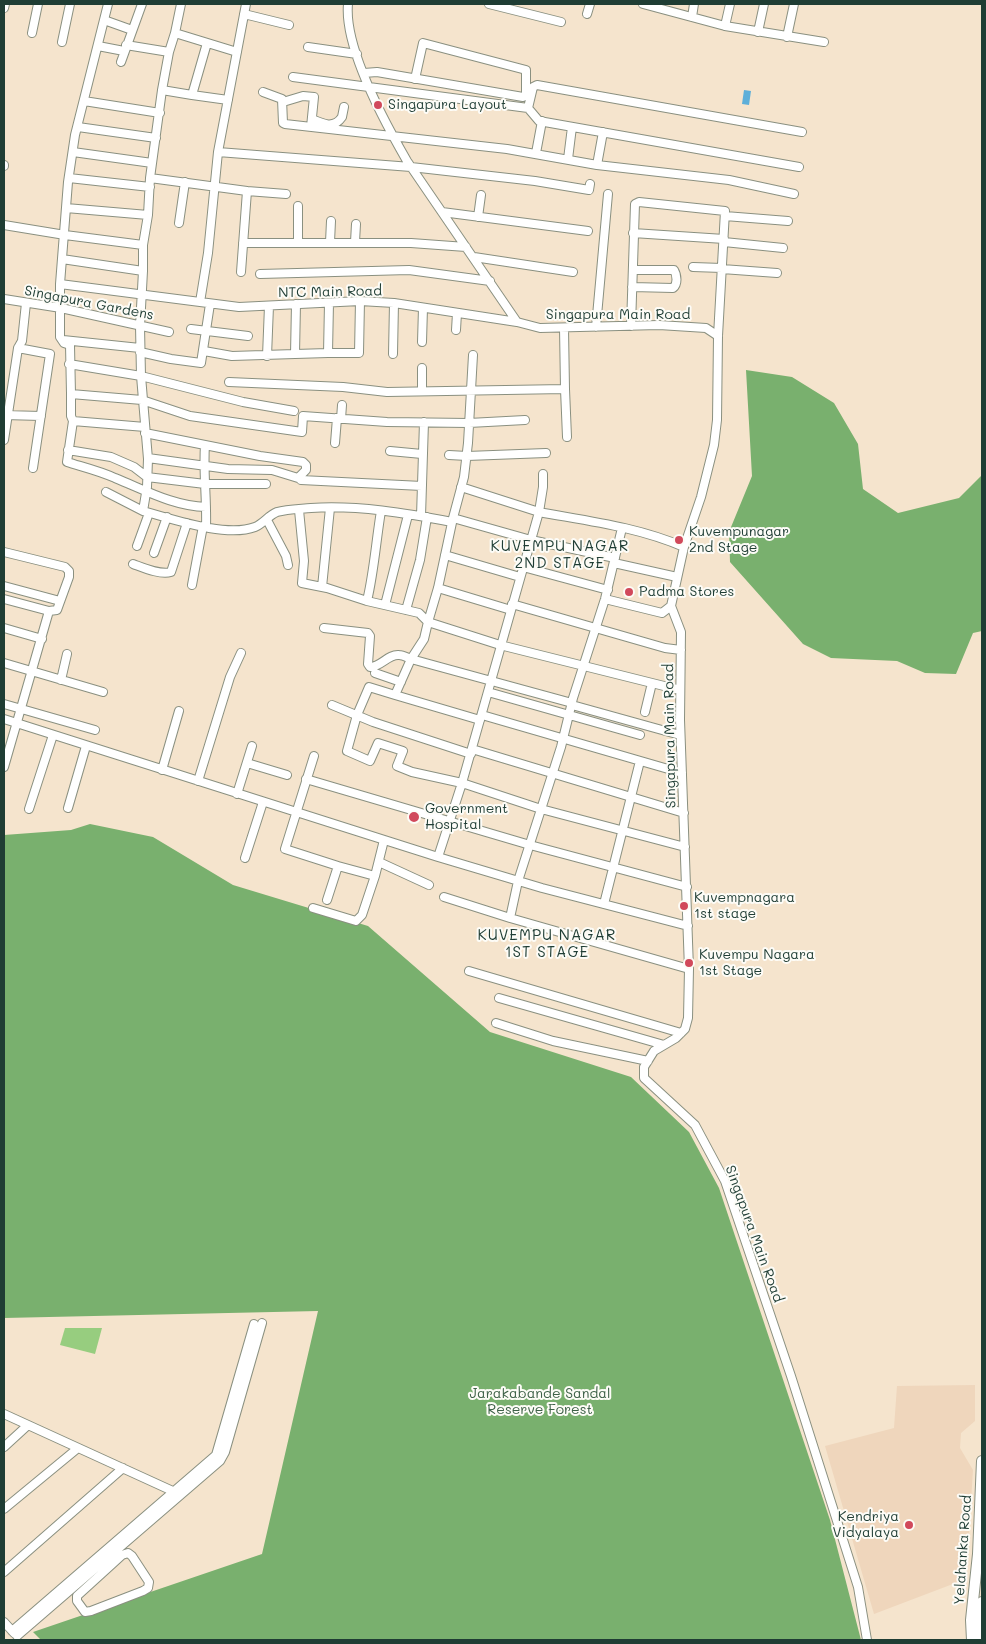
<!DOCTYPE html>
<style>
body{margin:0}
#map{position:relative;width:986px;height:1644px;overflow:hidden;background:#f5e4cd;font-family:Mali,sans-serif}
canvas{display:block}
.frame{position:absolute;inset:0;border:5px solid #1f3d34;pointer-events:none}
</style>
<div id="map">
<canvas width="986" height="1644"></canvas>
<div class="frame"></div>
</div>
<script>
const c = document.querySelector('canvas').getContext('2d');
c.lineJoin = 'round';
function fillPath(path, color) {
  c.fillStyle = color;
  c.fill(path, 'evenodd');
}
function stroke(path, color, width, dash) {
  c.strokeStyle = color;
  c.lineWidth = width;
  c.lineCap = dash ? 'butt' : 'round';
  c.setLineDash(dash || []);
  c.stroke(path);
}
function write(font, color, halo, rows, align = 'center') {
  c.font = font + ' Mali,sans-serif';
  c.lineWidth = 4;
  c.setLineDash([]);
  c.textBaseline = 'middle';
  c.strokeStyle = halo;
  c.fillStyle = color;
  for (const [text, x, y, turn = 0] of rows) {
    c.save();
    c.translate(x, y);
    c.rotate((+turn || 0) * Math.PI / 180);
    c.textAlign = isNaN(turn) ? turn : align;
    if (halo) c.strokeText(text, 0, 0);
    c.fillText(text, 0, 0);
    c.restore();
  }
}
const built = new Path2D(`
 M975,1385V1421L961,1433L960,1448L973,1470L966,1579L874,1614L825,1446L894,1428L897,1386Z`);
const green = new Path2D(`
 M65,1328H102L95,1354L60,1345Z`);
const forest = new Path2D(`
 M746,370L792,377L834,403L858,444L863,489L898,513L959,498L982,475V631L973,633L956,674L925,673L897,661L831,658L803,644L730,562L729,532L752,476Z
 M90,824L153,837L233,885L368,926L490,1032L631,1077L689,1132L719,1188L830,1520L861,1640H41L33,1632L262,1554L318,1311L4,1318V835L71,830Z`);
const water = new Path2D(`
 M744,90L751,91L749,105L742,104Z`);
const minor = new Path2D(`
 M108,4L75,135L68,182L60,284V337L64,343L70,345L71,394L142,400L190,416L302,432L303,416L387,422L469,423L525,420
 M181,4L175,33L169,52L162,90L150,178L148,215L143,245V271L140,326L141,376L148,459L147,487L143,511C173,519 226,538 255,527C263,524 269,515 277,512C287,509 301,509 311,508C358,505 406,513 452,522
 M348,4C344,47 385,123 407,161L517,322L540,328L659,325L706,328L718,336
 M489,4L561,22
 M643,4L725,26L824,42
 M4,8L5,4
 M244,14L289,25
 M587,14L590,4
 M692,17L694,4
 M104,20L132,30
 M725,26L730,4
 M758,32L764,4
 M32,33L38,4
 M175,33L237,52
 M787,37L794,4
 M62,42L70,4
 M207,43L192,95L228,100
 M126,45L169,52
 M98,46L124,51
 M308,47L357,54
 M121,62L142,4
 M364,73L377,72L523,97L526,95V70L423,43L415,79
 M293,77L528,108L533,87L537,85L802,132
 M162,90L192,95
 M263,92L282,99L283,123L285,124L507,149L597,165L729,180L794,194
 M84,101L160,113
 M283,102L303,96L314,97L311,127
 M528,108L539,121L799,167
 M312,119C323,124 334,129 342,117L344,107
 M78,127L156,138
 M73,152L152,163
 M218,152L411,167L535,181L589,190L590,184
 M536,153L542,121
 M568,159L572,127
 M597,165L603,132
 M4,166V165
 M69,178L150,187
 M150,178L247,191
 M66,208L148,215
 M442,212L588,231
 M725,216L788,221
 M478,217L481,195
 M179,223L185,182
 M4,225L65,235L143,245
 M633,233L724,239
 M298,242V206
 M330,242L331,221
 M355,242L356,224
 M724,242L783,248
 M243,243H411L466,247
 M474,257L573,272
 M62,259L143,271
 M693,267L722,268
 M722,269L777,273
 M241,272L247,191L286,194
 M260,274L409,270L490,281
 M60,284L239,307L360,301L394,303L517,322
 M632,287L673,288C678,284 677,275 674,270H633
 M4,299L61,308L169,332
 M200,302L208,253L218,152L246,4
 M631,326L635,204L639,202L725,211L718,336L717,420L714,445L701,497L684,547L671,606L681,632L680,720L689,969L688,1018L685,1029L676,1038L654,1051L644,1067V1078L695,1125L725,1181L791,1376L858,1587L867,1640
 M596,327L608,194
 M191,329L248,336
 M456,330L457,313
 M63,340L140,348
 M422,342L423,308
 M18,348L50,354L33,468
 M204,351L232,356L295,354L296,304
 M140,352L171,359L201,363L210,304
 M328,353H359L360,301
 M295,354L328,353L329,303
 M393,354L394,303
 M267,356L269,306
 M69,364L141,376L243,402L294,411
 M422,368V391
 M229,382L343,387L387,392L565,389L564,328
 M565,389L567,437
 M71,394V416L73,421L67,462C83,467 100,471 115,478C145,490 173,506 206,507
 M4,415L41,416
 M341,419L342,405
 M73,421L145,427
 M145,433L260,456L303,462L306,465V470L298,478L272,470L228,469L148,458
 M4,440L18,348L22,341L26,303
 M335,443L337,418
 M205,445C203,472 207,499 206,527
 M68,450L111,457L134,467L147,477L205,484H266
 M390,451L422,454
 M449,455L467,456L546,453
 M301,480L422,486
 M461,487L539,512L543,487V474
 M106,492L143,511
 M299,510L304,561L302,583L327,588L367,601L419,613L428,622L438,588L453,518L464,477L468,443L473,355
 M421,516L424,422
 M453,518L531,540L615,558
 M267,520L286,556L288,565
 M622,528L605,599L573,698L561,747L518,881L510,918L689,969
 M137,546L149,513
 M4,552L65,567L69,571V577L57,610L49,611L4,599
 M154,553L167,517
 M445,555L520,577
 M614,563L677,577
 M133,564C144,568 160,575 171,572L187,523
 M523,567L608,590
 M192,585L203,526
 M4,586L60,601
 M322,587L330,508
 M438,588L511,610
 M605,599L662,613L671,606
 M367,601C374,572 376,541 381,511
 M512,604L665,648L681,650
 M385,605L408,515
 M406,610L420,560L427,517
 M4,628L42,639
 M324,628L368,633L370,636L368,664L370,667C381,667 388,654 399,655C403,655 408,658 411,659L395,695L480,720
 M4,663L103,692
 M375,673L401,682
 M61,680L67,654
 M488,692L640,735
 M395,695L369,687L357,715L347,751L370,761L378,743L403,751L397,766L412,772L462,783L541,809L685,847
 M572,703L411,659L424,639L428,622L500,645L680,690
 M4,704L95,730
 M332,705L373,722L471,754
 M572,705L680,735
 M645,712L652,683
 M482,715L682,773
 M4,719L438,857L462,783L539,512C588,521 638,527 684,547
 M472,749L684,813
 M314,756L285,849L338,866L327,900
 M247,763L287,775
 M4,767L49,611
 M162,770L179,711
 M306,779L530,845L687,887
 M198,781L230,677L241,653
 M237,794L252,746
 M68,808L86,746
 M29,809L53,735
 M438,857L542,888L688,926
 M245,858L263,802
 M379,862L429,885
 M375,876L384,840
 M444,897L510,918
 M604,904L640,761
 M313,908L356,921L362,915L375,876L338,866
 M469,971L681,1033
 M499,998L664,1045
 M496,1023L553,1041L648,1061
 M4,1414L177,1493
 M4,1447L28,1425
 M4,1509L78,1448
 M105,1560L110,1566L77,1596V1601L85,1612L91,1611L143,1591L148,1588L149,1582L132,1556L128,1553L122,1555L110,1566
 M4,1572L123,1468
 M4,1622L14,1633
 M12,1631L216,1455L254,1324
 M17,1636L220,1461L225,1452L262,1323`);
const major = new Path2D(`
 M972,1640L971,1620L978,1554L982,1461
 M981,1640V1620L982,1602`);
const markers = [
 [378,105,5,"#d1495b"],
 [679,540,5,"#d1495b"],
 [629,592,5,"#d1495b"],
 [414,817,6,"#d1495b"],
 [684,906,5,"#d1495b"],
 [689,963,5,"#d1495b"],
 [909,1525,5,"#d1495b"]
];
const poiNames = [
 ["Singapura Layout",388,105],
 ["Kuvempunagar",689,532],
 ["2nd Stage",689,548],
 ["Padma Stores",639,592],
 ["Government",425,809],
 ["Hospital",425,825],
 ["Kuvempnagara",694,898],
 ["1st stage",694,914],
 ["Kuvempu Nagara",699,955],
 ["1st Stage",699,971],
 ["Kendriya",899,1517,"right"],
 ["Vidyalaya",899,1533,"right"]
];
const streetNames = [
 ["NTC Main Road",330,292,-1],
 ["Singapura Gardens",89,303,11],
 ["Singapura Main Road",618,315],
 ["Singapura Main Road",670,736,-91],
 ["Singapura Main Road",754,1234,70],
 ["Yelahanka Road",963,1550,-86]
];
const parkNames = [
 ["Jarakabande Sandal",540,1394],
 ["Reserve Forest",540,1410]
];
const neighbourhoodNames = [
 ["KUVEMPU NAGAR",560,546],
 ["2ND STAGE",560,563],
 ["KUVEMPU NAGAR",547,935],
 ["1ST STAGE",547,952]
];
fillPath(built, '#efd6bc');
fillPath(green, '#97cd7f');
fillPath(forest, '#79b06e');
fillPath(water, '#5eafd9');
stroke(minor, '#8a9080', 10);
stroke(major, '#8a9080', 12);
stroke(minor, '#fff', 8);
stroke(major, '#fff', 10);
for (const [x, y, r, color] of markers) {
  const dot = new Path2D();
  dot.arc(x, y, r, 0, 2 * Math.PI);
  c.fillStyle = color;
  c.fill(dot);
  stroke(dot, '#fdfcf7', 2);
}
write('14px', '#1f3d34', '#fdfcf7', poiNames, 'left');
write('14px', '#1f3d34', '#fdfcf7', streetNames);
write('14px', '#3d6147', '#fdfcf7', parkNames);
c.letterSpacing = '1px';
write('15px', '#1f3d34', '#fdfcf7', neighbourhoodNames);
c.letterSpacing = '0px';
</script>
